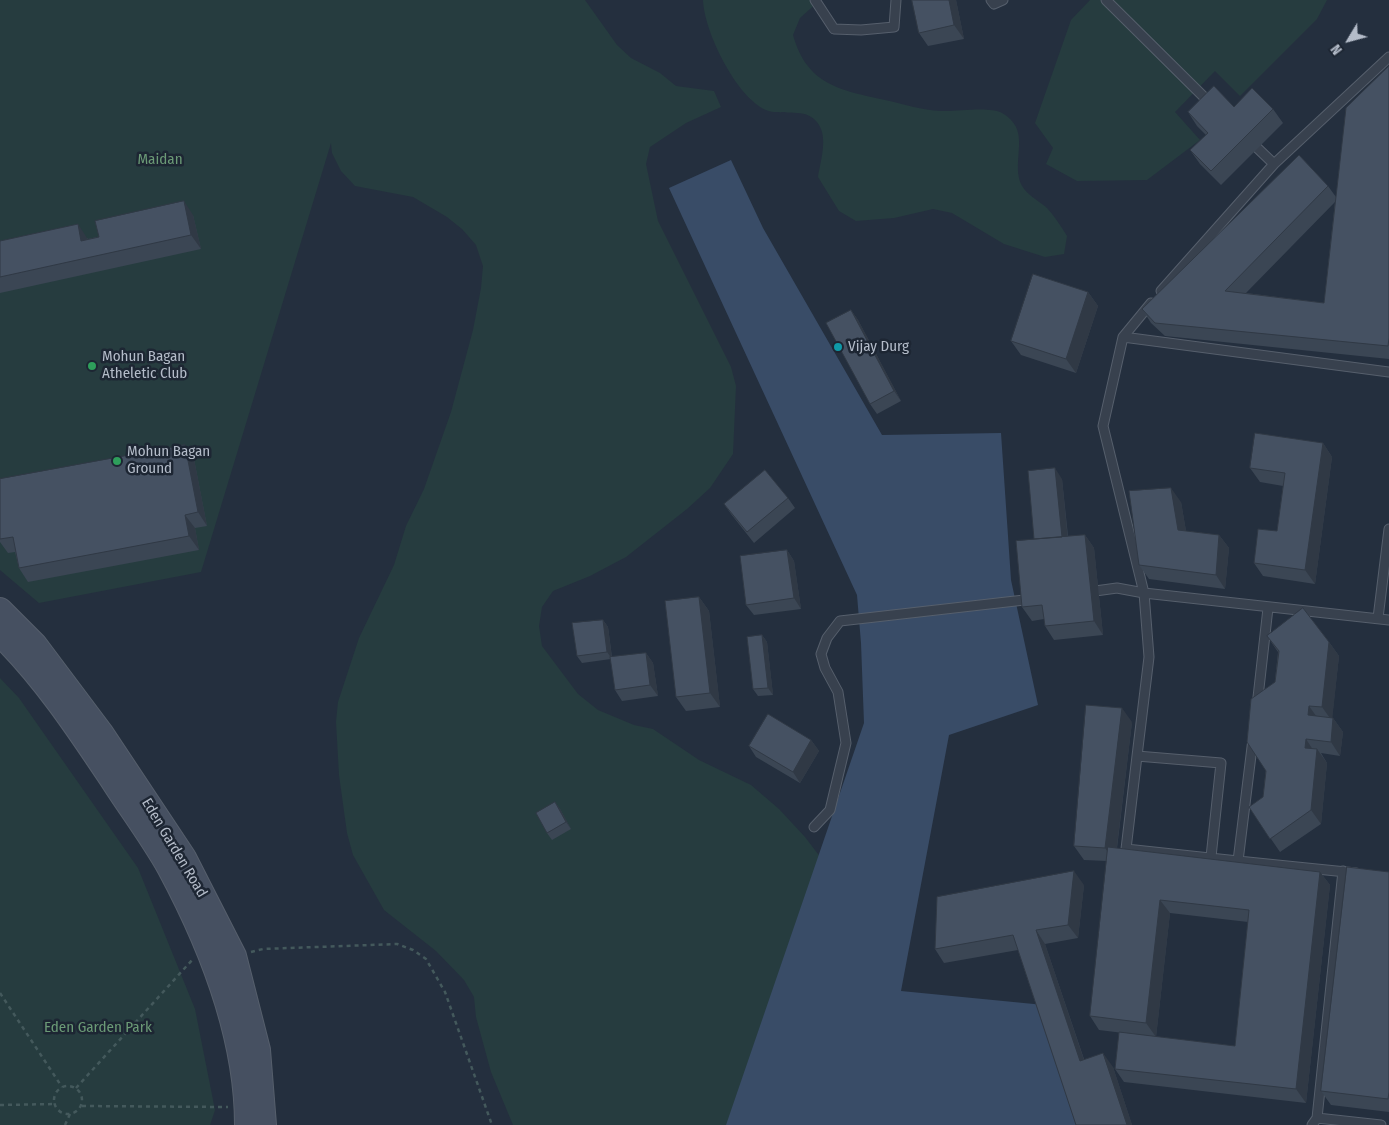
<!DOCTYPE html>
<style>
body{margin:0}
#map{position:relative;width:1389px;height:1125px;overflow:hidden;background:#242f3e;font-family:"Fira Sans Condensed",sans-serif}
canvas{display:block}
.north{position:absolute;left:1324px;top:15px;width:50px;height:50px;-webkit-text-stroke:4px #1d2633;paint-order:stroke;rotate:233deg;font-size:14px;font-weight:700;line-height:20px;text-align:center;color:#b4bcc9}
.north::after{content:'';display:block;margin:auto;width:18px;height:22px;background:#b4bcc9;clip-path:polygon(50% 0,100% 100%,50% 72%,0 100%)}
</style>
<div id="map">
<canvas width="1389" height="1125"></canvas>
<div class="north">N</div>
</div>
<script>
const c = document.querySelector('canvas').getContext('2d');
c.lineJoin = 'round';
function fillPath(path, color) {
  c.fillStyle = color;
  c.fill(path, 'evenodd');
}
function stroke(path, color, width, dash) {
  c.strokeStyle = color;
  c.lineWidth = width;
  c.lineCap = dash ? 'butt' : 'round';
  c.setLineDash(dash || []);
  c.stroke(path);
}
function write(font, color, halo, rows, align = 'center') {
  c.font = font + ' "Fira Sans Condensed",sans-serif';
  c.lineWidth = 5;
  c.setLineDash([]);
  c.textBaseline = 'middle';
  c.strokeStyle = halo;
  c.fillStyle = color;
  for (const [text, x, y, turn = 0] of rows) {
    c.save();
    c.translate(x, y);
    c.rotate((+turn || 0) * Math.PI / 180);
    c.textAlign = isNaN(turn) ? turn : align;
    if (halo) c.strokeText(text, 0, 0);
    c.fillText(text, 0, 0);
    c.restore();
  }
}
const green = new Path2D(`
 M0,0H585L617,45L631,58L660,73L676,86L714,91L721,107L686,123L650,147L646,164L658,221L731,367L736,386L733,454L710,488L687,509L626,557L590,576L553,591L542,607L539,626L542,646L578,694L598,710L634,725L653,729L699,760L751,785L779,809L805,837L840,883L858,957L1054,1125H513L491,1072L476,1017L474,997L464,980L436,951L384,910L353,855L347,833L339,775L336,722L338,702L359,638L394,565L406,526L424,489L451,412L473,330L481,288L483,266L476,245L462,229L447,217L413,197L355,186L341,171L332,153L331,143L201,572L39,603L0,570Z
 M703,0H820L800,18L793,35C807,85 840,90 885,100C903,104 922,110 941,111C956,112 989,106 1002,113C1030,129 1014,154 1019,178C1022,193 1037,199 1047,208C1055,217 1061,226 1067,236L1064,254L1045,257L1004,244L952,213L933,209L894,218L856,221L839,211L818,177C821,158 830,133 814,119C802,108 780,116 766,110C736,97 704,31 703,0Z
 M1090,0H1327L1317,19L1240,96L1215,71L1175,112L1200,140L1147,180L1077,181L1046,164L1053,148L1035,123L1071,20Z
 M0,678L19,698L138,868L195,1009L215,1110L210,1125H0Z`);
const water = new Path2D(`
 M731,160L763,228L882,435L1001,433L1011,580L1038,705L949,735L901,991L1044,1005L1084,1125H726L864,723L861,643L857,595L669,188Z`);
const path = new Path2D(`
 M251,952L263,949L397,944L413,950L426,959L445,992L492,1125
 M0,993L62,1087
 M54 1100a14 14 0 1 1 28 0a14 14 0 1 1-28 0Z
 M76,1088L193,959
 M0,1105L55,1104
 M82,1106L228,1107
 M65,1125L70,1114`);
const service = new Path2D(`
 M815,0L834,29L861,30L894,27L896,0
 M991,0L994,4L1003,0
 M1106,0L1210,103
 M1249,140L1274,164
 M1161,291L1274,164L1389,57
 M1123,337L1389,372
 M1088,592L1117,588L1144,593L1389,620
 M1378,618L1389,529
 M1257,706L1268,608
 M1253,739L1238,861L1356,873
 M1137,756L1149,657L1144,593L1103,426L1123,337L1151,303
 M814,827L830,810L846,743L838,692L825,668L821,654L827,638L840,621L1033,599
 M1211,857L1221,763L1137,756L1126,849L1238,861
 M1317,1118L1381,1125
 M1312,1125L1317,1118L1343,871`);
const secondary = new Path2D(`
 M0,610L35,645L101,733L184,858L234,956L258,1050L264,1125
 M0,634C44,677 79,730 113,781C131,809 152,837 169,867C211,945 247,1035 247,1125`);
const wall = new Path2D(`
 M912,0H956L964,39L928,46L919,33Z
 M1389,66V359L1165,336L1151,323L1142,309L1328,186L1336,197ZM1335,202L1324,303L1246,293Z
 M1234,107L1273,109L1283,123L1221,185L1200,164L1190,150L1206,135L1197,126L1188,112Z
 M193,215L201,249L0,293V241L87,238L88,239Z
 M1088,292L1098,306L1076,373L1021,355L1011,341Z
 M851,310L858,320L901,401L877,414L870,404Z
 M1323,443L1332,457L1315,584L1263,576L1254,563L1277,531L1283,486L1260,482L1250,468Z
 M194,459L207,526L195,528L199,550L28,582L19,568L15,552L8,553L0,542V479Z
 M1062,479L1068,536L1085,535L1094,548L1103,635L1054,640L1045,626L1044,619L1032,621L1022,607L1034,539Z
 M788,498L795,508L754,543L731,514L724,504Z
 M1181,502L1186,531L1219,535L1229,548L1225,589L1149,579L1139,565Z
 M787,550L794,561L801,609L754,615L746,605Z
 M699,597L709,611L720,707L686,711L676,697Z
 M603,620L608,627L612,657L646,653L653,663L658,696L622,701L615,690L611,659L582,663L577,656Z
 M762,635L767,642L773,695L758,696L753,689Z
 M1267,636L1329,642L1339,656L1332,718H1333L1343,732L1340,756L1321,753L1327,763L1321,824L1280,852L1249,807L1263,797L1278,652Z
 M1132,722L1117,848L1320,872L1330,885L1306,1103L1124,1082L1115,1069L1235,1046L1248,922L1170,913L1156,1037L1099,1030L1090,1016L1107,861L1084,860L1074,846Z
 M811,740L819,751L800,783L756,757L749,746Z
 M555,802L560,809L571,829L552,840L547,833Z
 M1389,872V1112L1331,1105L1321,1091Z
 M1084,885L1078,938L1045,944L1084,1059L1113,1067L1132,1125H1076L1018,950L944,963L935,949Z`);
const shadedWall = new Path2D(`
 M949,0H956L964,39L954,25Z
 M184,201L193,215L201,249L191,235Z
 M78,224L87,238L91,254L81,241Z
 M1088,292L1098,306L1076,373L1066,359Z
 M851,310L858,320L901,401L894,391Z
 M1323,443L1332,457L1315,584L1305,570Z
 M185,445L194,459L207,526L198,512Z
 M1055,468L1062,479L1069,551L1062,540Z
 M1171,488L1181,502L1188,543L1178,530Z
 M185,515L195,528L199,550L189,536Z
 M1085,535L1094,548L1103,635L1094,621Z
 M1219,535L1229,548L1225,589L1216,575Z
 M787,550L794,561L801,609L794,598Z
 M699,597L709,611L720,707L710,693Z
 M603,620L608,627L612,659L607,652Z
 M762,635L767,642L773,695L768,688Z
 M1329,642L1339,656L1332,721L1322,707Z
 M646,653L653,663L658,696L650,685Z
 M1309,706L1319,720L1308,715Z
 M1122,708L1132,722L1115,862L1105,848Z
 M1333,718L1343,732L1340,756L1331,742Z
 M1306,739L1315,753L1305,748Z
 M811,740L819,751L800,783L793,772Z
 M1317,749L1327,763L1321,824L1311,810Z
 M555,802L560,809L571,829L566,822Z
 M1074,871L1084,885L1078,938L1068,925Z
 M1320,872L1330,885L1306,1103L1296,1089Z
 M1160,900L1170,913L1156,1037L1146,1023Z
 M1036,930L1045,944L1089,1075L1080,1061Z
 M1103,1053L1113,1067L1132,1125H1127Z`);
const building = new Path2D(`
 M912,0H949L954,25L919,33Z
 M1389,66V338L1388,346L1155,323L1142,309L1299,155L1328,186L1225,291L1324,303L1346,108Z
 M1214,86L1234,107L1252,88L1273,109L1211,171L1190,150L1208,133L1188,112Z
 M184,201L191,235L0,277V241L78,224L81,241L99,237L95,221Z
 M1033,274L1088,292L1066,359L1011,341Z
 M851,310L894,391L870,404L826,323Z
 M1255,433L1323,443L1305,570L1254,563L1258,529L1277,531L1285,473L1250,468Z
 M185,445L198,512L185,515L189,536L19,568L13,537L0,539V479Z
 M1055,468L1062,537L1034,539L1028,471Z
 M765,470L788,498L747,532L724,504Z
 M1171,488L1178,530L1219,535L1216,575L1139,565L1129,491Z
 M1085,535L1094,621L1045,626L1042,605L1022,607L1016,541Z
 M787,550L794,598L746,605L740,556Z
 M699,597L710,693L676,697L665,601Z
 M1303,608L1329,642L1322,707L1309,706L1308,715L1333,718L1331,742L1306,739L1305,748L1317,749L1311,810L1270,839L1249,807L1263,797L1266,771L1247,742L1251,699L1275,682L1279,651L1267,636Z
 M603,620L607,652L577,656L572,623Z
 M762,635L768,688L753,689L747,637Z
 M646,653L650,685L615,690L610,657Z
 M1086,705L1122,708L1105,848L1074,846Z
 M768,714L811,740L793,772L749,746Z
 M555,802L566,822L547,833L536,813Z
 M1108,847L1320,872L1296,1089L1115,1069L1119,1032L1235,1046L1249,910L1160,900L1146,1023L1090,1016Z
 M1347,867L1389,872V1092L1388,1099L1321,1091Z
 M1074,871L1068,925L1036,930L1080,1061L1103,1053L1127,1125H1076L1013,935L935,949L937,897Z`);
const markers = [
 [838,347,5,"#0f9aa8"],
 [92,366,5,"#2e9e5b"],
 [117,461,5,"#2e9e5b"]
];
const parkNames = [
 ["Maidan",160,160],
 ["Eden Garden Park",98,1028]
];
const poiNames = [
 ["Vijay Durg",848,347],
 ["Mohun Bagan",102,357],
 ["Atheletic Club",102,374],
 ["Mohun Bagan",127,452],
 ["Ground",127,469]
];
const streetNames = [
 ["Eden Garden Road",174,848,59]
];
fillPath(green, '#263c3f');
fillPath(water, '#394c67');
stroke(service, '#565f6c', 11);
stroke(secondary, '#565f6c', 26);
stroke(path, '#44595c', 2.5, [4, 4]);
stroke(service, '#38414e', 9);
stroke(secondary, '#465061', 24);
fillPath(wall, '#3b4654');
fillPath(shadedWall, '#303945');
fillPath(building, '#455162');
stroke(building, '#303945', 1);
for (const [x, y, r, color] of markers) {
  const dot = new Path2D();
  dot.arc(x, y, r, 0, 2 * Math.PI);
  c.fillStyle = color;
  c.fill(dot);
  stroke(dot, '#1d2633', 2);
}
write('15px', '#6b9a76', '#1d2633', parkNames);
write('15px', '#b4bcc9', '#1d2633', poiNames, 'left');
write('15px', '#b4bcc9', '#1d2633', streetNames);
</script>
